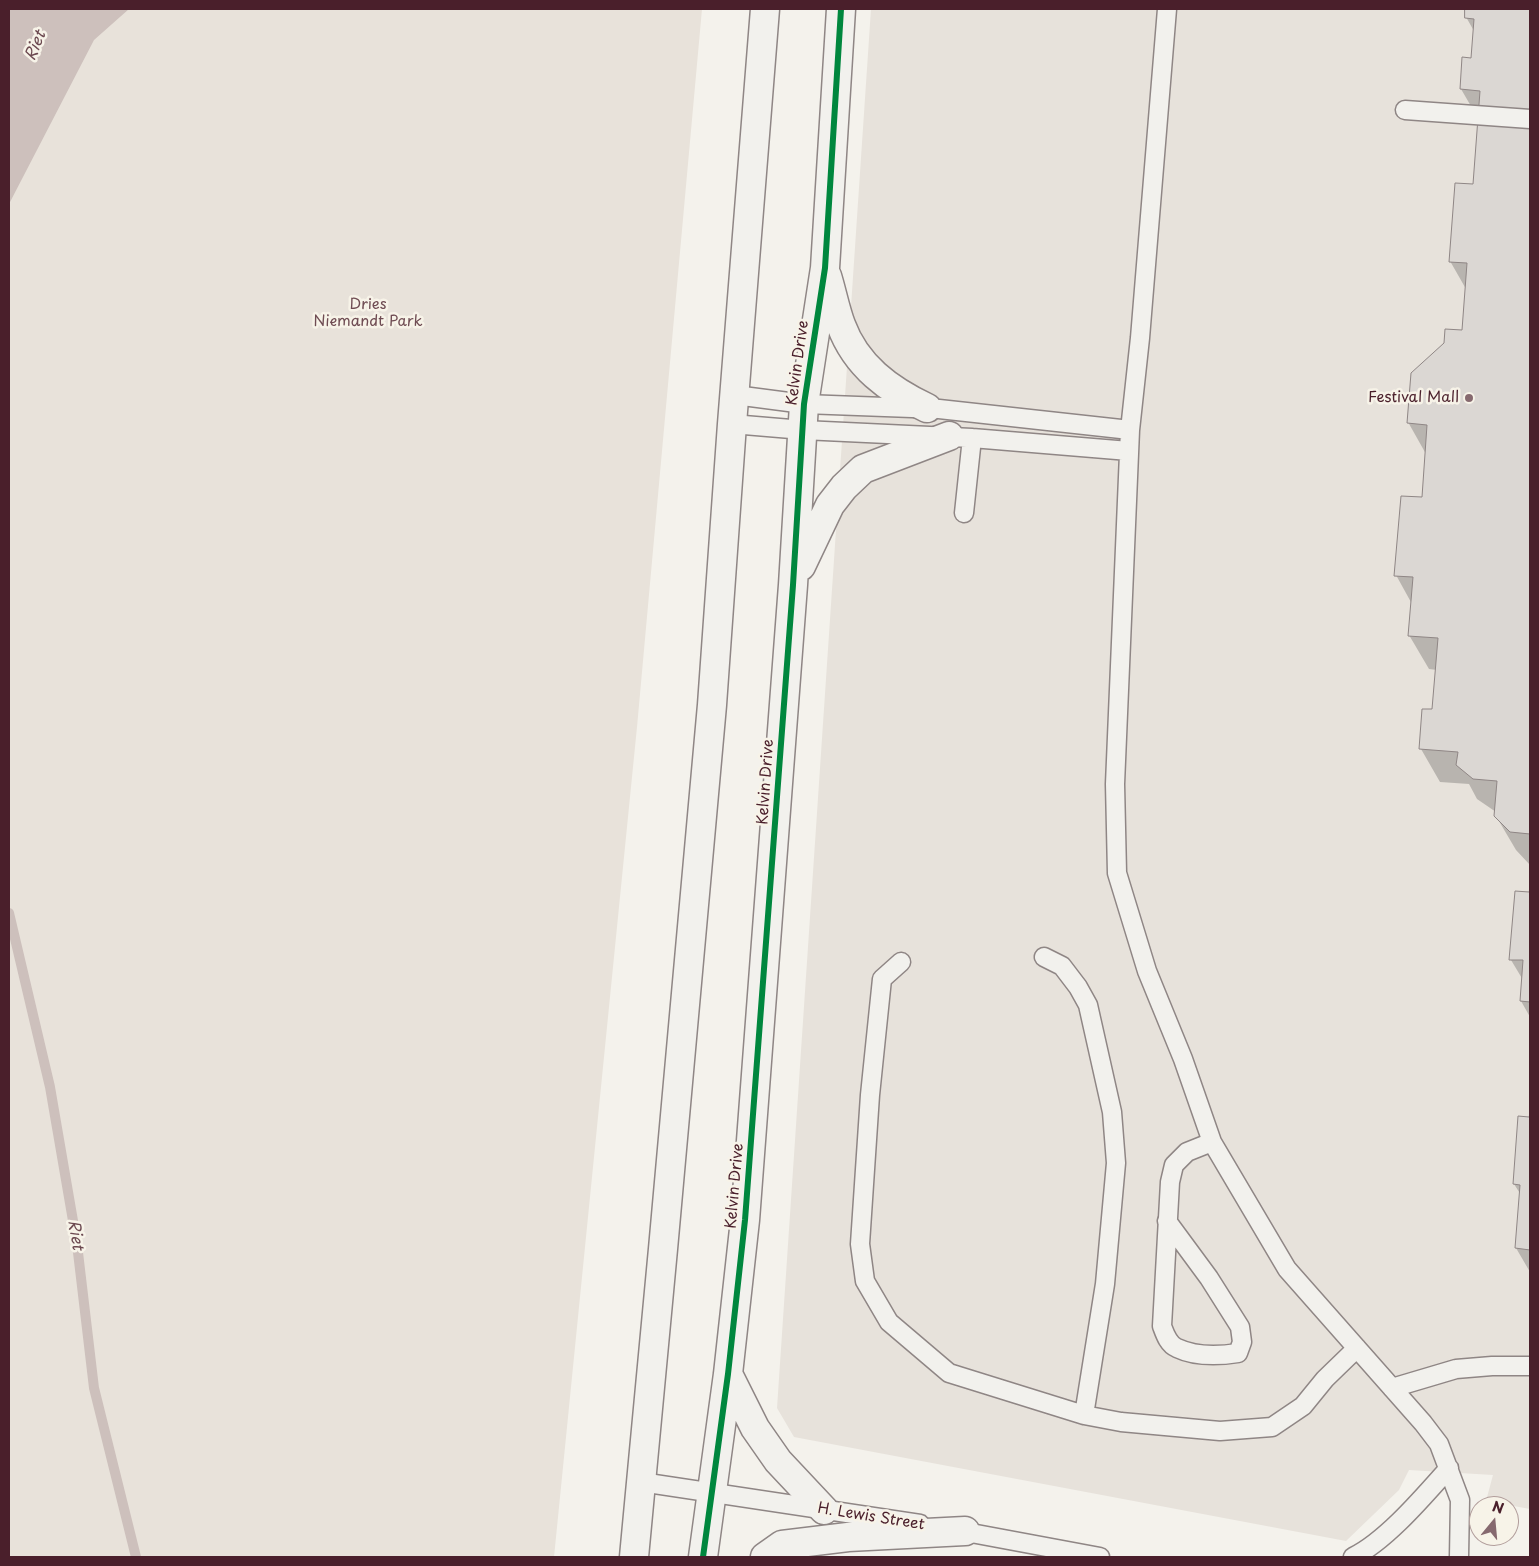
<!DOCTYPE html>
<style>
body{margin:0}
#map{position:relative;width:1539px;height:1566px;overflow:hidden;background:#f4f2ec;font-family:"Playpen Sans",sans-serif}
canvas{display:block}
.frame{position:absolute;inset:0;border:10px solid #4a1f2b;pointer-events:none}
.north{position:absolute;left:1469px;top:1496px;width:50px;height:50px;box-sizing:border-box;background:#f7f3e8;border:1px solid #b29e9c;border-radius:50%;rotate:17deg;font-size:14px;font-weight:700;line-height:20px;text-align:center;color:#4a1f2b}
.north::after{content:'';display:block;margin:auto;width:18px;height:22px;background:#86696f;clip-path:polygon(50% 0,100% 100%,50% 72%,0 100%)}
</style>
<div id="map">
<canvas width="1539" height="1566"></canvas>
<div class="frame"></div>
<div class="north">N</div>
</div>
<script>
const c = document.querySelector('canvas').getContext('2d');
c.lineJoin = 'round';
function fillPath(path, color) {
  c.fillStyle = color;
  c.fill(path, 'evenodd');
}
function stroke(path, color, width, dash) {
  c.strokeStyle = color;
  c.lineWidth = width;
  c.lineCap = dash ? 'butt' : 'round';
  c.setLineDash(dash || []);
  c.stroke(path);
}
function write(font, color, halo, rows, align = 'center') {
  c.font = font + ' "Playpen Sans",sans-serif';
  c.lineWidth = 5;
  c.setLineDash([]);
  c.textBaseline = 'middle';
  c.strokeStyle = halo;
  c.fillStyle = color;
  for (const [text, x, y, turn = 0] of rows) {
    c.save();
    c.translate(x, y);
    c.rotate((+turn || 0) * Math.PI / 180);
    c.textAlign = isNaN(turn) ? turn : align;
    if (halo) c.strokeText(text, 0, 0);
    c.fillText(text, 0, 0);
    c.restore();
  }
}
const built = new Path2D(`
 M871,9H1530V1509L1486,1501L1493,1475L1409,1470L1399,1490L1346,1541L794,1437L777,1408Z`);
const green = new Path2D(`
 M9,9H702L637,727L554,1557H9Z`);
const water = new Path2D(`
 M9,9H129L94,40L9,204Z`);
const shadow = new Path2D(`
 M1467,9H1530V865L1516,850L1496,816V812L1477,799L1469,784L1440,782L1421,749L1434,711L1437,670L1429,669L1409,635L1412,604L1396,575L1423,499L1426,454L1408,422L1463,331L1466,289L1450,261L1474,185L1479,120L1461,89L1464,58L1472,59L1474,31L1466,17Z
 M1516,892L1530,893V1017L1521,1001L1523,980L1511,960Z
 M1520,1117L1530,1118V1272L1516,1248L1521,1195L1514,1184Z`);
const stream = new Path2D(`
 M9,913L50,1087L77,1244L94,1388L136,1557`);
const building = new Path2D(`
 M1465,9H1530V834L1510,832L1494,816L1497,781L1473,779L1456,765L1458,752L1419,749L1422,709H1432L1438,638L1408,636L1413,577L1394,576L1401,496L1422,497L1427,425L1407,423L1411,373L1444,343L1445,329L1462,330L1467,263L1449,262L1455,183L1473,184L1480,91L1460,89L1462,57L1471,58L1474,19L1465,18Z
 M1530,877V1002L1520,1001L1523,960H1509L1515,891L1529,892Z
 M1530,1102V1250L1515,1248L1520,1185L1513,1184L1518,1116L1529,1117Z`);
const lane = new Path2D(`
 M1167,9L1140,338L1130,430L1115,784L1117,873L1147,971L1183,1059L1212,1142L1287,1269L1423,1423L1439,1444L1460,1500L1459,1557
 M1405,110L1530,119
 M735,395L804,404L939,409L1130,430
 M732,424L803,430L972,438L1129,451
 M964,513L972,438
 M1044,957L1062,966L1078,987L1088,1005L1112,1112L1116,1163L1105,1284L1084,1415L1121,1422L1220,1431L1272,1427L1303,1406L1325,1379L1357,1348
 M901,962L882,979L870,1095L860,1244L865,1281L889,1322L949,1373L1084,1415
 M1167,1221L1209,1278L1240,1327L1242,1342L1238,1353C1219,1356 1196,1357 1177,1348C1168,1344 1165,1334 1162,1326L1170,1182L1174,1165L1187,1152L1212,1142
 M1392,1388L1456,1369L1492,1366H1530
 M641,1482L920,1524
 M955,1530L1100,1557
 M1353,1557C1386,1541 1424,1496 1449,1468`);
const secondary = new Path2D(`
 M827,276C832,292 835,309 841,325C856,366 889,390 927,408
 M801,566L830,505L844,487L863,469L949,436
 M728,1374L755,1428L778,1461L824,1510
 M634,1557L663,1249L712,705L732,424L765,9
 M703,1557L728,1374L745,1220L793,585L804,404L825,268L841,9
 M765,1557L782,1545L848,1537L965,1531`);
const cycleway = new Path2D(`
 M703,1557L728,1374L745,1220L793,585L804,404L825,268L841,9`);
const markers = [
 [1469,398,5,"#86696f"]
];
const parkNames = [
 ["Dries",368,305],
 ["Niemandt Park",368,322]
];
const streetNames = [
 ["Kelvin Drive",798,363,-82],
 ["Kelvin Drive",766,782,-86],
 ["Kelvin Drive",735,1186,-85],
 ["H. Lewis Street",871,1517,9]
];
const poiNames = [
 ["Festival Mall",1459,398]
];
const waterNames = [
 ["Riet",36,46,-67],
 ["Riet",75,1235,81]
];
fillPath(built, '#e7e2db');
fillPath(green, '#e8e2da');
fillPath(water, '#cdc0bc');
fillPath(shadow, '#0003');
stroke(stream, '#cdc0bc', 10);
fillPath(building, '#dbd7d3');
stroke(building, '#8f8685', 1);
stroke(lane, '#8f8685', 21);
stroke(secondary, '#8f8685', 31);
stroke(lane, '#f2f1ed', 18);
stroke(secondary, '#f2f1ed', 28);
stroke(cycleway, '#00873e', 6);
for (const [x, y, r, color] of markers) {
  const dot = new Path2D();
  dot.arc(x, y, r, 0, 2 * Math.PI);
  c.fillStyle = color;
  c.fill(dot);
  stroke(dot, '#f7f3e8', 2);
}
write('15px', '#6f4c53', '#f7f3e8', parkNames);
write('15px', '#4a1f2b', '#f7f3e8', streetNames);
write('15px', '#4a1f2b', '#f7f3e8', poiNames, 'right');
write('italic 16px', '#6c4950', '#f7f3e8', waterNames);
</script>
